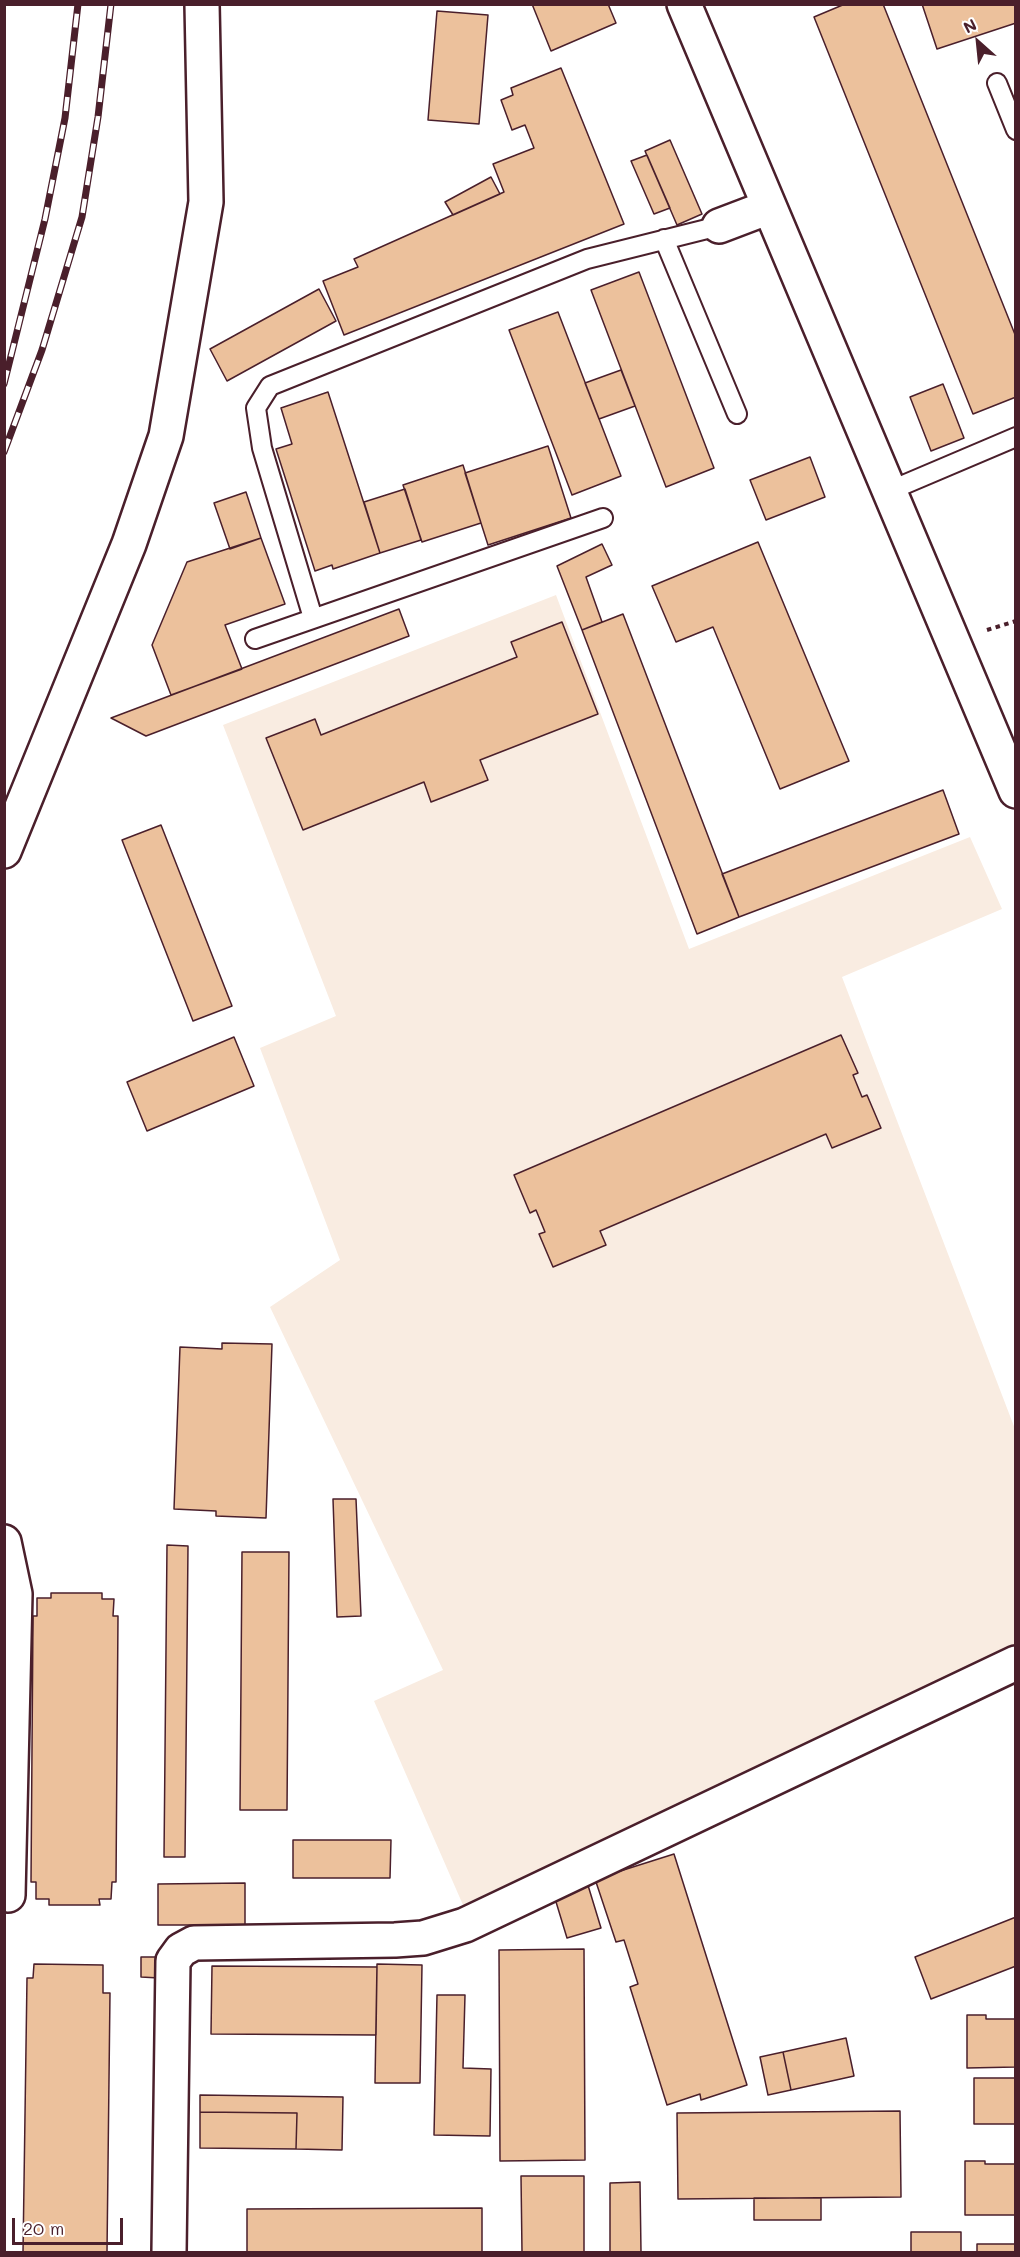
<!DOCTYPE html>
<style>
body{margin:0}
#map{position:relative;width:1020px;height:2257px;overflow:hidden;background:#fff;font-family:Mali,sans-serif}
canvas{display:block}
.frame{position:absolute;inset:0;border:6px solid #4a1f2b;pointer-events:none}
.north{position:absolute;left:948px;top:12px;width:60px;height:60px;-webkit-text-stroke:4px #fff;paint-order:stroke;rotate:333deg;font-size:16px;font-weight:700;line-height:24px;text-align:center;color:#4a1f2b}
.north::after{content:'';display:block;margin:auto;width:21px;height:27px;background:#4a1f2b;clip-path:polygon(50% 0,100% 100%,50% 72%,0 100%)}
.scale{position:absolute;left:12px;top:2218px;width:111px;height:27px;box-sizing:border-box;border:3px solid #4a1f2b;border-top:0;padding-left:8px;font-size:18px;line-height:21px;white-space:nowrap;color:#4a1f2b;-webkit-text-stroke:4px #fff;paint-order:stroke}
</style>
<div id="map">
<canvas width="1020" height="2257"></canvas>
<div class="frame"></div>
<div class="north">N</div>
<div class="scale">20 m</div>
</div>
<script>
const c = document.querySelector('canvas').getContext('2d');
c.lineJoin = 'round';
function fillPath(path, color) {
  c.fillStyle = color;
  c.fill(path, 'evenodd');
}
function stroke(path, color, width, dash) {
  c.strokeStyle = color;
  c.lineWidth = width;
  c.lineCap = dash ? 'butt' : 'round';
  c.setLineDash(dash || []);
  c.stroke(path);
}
const built = new Path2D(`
 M556,595L689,949L970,837L1002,909L842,977L1015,1429V1646L463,1905L374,1701L443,1670L270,1307L340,1260L260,1048L336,1016L223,725Z`);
const building = new Path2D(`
 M532,4H608L616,23L551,51Z
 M845,4H883L1016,337V397L973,414L814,17Z
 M922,4H1016V23L937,49Z
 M437,11L488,15L479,124L428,120Z
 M561,68L624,224L344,335L323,281L358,267L354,259L504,192L493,164L534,148L525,125L512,130L501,100L513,95L511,88Z
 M670,140L702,214L677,225L645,151Z
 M647,155L670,208L654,214L631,161Z
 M491,177L500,194L453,215L445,202Z
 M639,272L714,468L666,487L591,290Z
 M319,289L336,321L227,381L210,349Z
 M558,312L621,476L572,495L509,330Z
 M621,370L635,406L599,419L585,383Z
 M943,384L964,438L931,451L910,397Z
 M328,392L380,553L333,569L332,565L315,571L276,449L292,444L281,408Z
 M548,446L571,518L488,545L465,473Z
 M810,457L825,497L766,520L750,480Z
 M463,465L481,523L422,542L403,485Z
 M405,489L421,540L380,553L364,502Z
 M246,492L261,538L230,549L214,503Z
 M261,538L285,604L225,625L242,669L171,695L152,645L187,562Z
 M758,542L849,761L780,789L713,627L676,642L652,586Z
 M602,544L612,565L586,577L602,622L582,630L557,566Z
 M399,609L409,636L146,736L111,718Z
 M623,614L739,917L697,934L582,630Z
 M562,622L598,714L480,760L488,780L431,802L424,782L303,830L266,738L315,719L321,735L517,657L511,642Z
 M943,790L959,834L739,917L722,874Z
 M161,825L232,1006L193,1021L122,840Z
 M841,1035L858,1073L853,1075L862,1097L867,1095L881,1128L832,1148L826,1134L600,1231L606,1245L553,1267L539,1234L545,1232L536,1210L530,1213L514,1175Z
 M234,1037L254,1086L147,1131L127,1082Z
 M222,1343L272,1344L266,1518L216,1516V1511L174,1509L180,1347L222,1349Z
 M333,1499H356L361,1616L337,1617Z
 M167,1545L188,1546L185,1857H164Z
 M242,1552H289L287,1810H240Z
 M51,1593H102V1599H114L113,1616H118L116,1882H112L111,1899H99L100,1905H49V1899H36V1882H31L33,1616H37V1598H51Z
 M293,1840H391L390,1878H293Z
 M674,1854L747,2085L701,2100L700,2094L667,2105L630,1987L638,1984L624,1940L616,1942L595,1879Z
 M587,1882L601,1928L567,1938L553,1892Z
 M245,1883V1925H158V1884Z
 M1016,1917V1966L931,1999L915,1957Z
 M584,1949L585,2160L500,2161L499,1950Z
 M141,1957H159V1978L141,1977Z
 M34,1964L103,1965V1993H110L107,2252H23L27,1978H33Z
 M377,1964L422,1965L420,2083H375Z
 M212,1966L377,1967L376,2035L211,2034Z
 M437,1995H465L463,2068L491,2069L490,2136L434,2135Z
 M967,2015H986V2019H1016V2067L967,2068Z
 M846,2038L854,2076L791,2090L783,2052Z
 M783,2052L791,2090L768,2095L760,2057Z
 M974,2078H1016V2124H974Z
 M200,2095L343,2097L342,2150L296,2149L297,2113L200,2112Z
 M900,2111L901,2197L678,2199L677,2113Z
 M200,2112L297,2113L296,2149L200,2148Z
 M965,2161H985V2164H1016V2215H965Z
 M521,2176H584V2252H522Z
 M640,2182L641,2252H610V2183Z
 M754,2198H821V2220H754Z
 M482,2208V2252H247V2209Z
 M911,2232H961V2252H911Z
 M977,2244H1016V2252H977Z`);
const path = new Path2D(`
 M987,630L1016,621`);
const service = new Path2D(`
 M997,83L1016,130
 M664,239L737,414
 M889,491L1016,437
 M313,618L262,448L256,408L270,386L587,259L719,226
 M255,639L603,518`);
const minor = new Path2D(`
 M684,4L1016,791
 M719,226L769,207
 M4,851L129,544L166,436L206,202L202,4
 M4,1542L15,1594L8,1895
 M169,2252L173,1961L181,1950L194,1943L395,1940L423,1938L465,1925L1016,1663`);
const rail = new Path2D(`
 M4,384L45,219L65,118L78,4
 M4,452L42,350L82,217L98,117L111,4`);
fillPath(built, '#f9ece1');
fillPath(building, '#ecc19c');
stroke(building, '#4a1f2b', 1.5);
stroke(service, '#4a1f2b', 22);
stroke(minor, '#4a1f2b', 38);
stroke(path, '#4a1f2b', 4, [4.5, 4.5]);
stroke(service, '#fff', 18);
stroke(minor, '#fff', 33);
stroke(rail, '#4a1f2b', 7);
stroke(rail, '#fff', 4.5, [14]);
</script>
